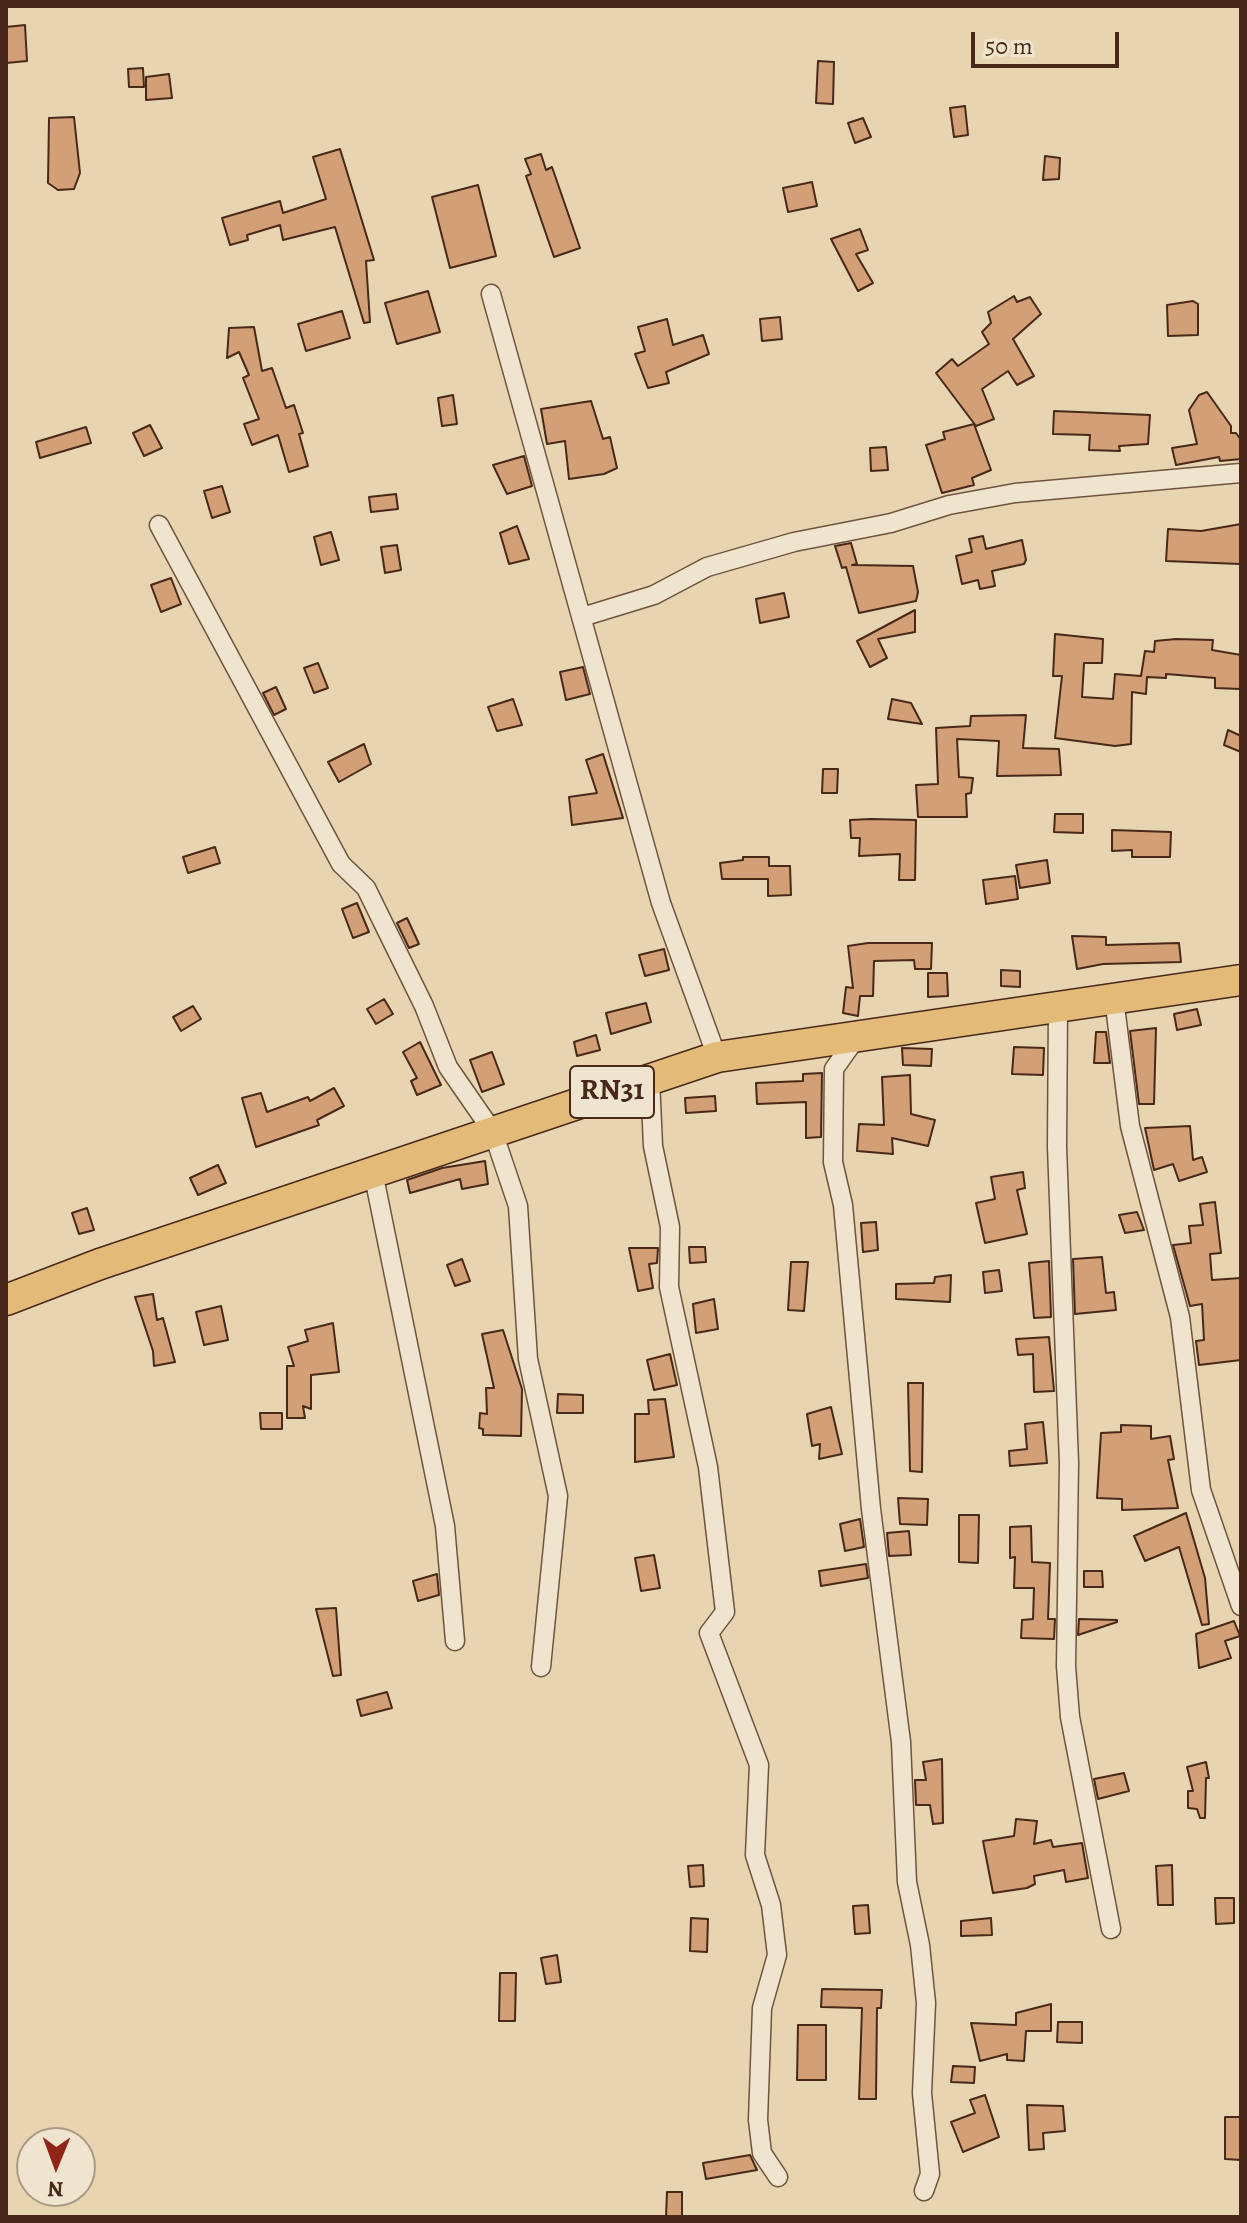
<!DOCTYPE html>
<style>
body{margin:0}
#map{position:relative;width:1247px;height:2223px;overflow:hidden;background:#e7d5b2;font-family:Alegreya,serif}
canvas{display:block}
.frame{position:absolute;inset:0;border:8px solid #482818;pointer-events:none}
.north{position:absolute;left:16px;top:2127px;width:80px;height:80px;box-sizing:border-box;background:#efe4cd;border:2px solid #ac9985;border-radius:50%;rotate:181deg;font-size:22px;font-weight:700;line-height:32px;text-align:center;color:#482818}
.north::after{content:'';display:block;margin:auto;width:28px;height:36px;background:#8f2418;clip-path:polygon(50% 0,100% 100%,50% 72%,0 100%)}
.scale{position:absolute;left:971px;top:32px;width:148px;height:36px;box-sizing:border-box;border:4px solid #482818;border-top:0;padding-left:10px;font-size:24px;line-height:28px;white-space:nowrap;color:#482818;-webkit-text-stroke:6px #efe4cd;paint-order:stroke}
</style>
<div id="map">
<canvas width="1247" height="2223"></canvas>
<div class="frame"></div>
<div class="north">N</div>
<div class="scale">50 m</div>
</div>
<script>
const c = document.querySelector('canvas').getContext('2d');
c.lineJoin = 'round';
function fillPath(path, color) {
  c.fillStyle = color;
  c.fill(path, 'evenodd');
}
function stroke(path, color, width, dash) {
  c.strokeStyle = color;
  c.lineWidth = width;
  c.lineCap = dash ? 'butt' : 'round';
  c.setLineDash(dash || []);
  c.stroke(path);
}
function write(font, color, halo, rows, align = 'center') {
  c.font = font + ' Alegreya,serif';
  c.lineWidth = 6;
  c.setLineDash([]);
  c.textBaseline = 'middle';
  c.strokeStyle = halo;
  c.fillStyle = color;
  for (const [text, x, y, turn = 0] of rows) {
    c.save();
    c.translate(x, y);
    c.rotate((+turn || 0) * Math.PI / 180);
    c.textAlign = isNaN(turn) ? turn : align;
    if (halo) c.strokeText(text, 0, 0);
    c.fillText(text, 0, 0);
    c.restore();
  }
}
const building = new Path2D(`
 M25,25L27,61L6,63V27Z
 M818,61L834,62L833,104L816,103Z
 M143,68L144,87H129L128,69Z
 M169,74L172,98L146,100V77Z
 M965,106L968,135L954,137L950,108Z
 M74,117L80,173L74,189L58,190L48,183L49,118Z
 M863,118L871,137L855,143L848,123Z
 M340,149L374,260L366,261L370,322L364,323L335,227L283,240L280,225L247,235L248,240L230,245L222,218L280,201L283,213L326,199L313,157Z
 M541,154L546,170L552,167L580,248L554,257L526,176L531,174L525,159Z
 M1045,156L1060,158L1059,179L1043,180Z
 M812,182L817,206L788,212L783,188Z
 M478,185L496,256L450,268L432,197Z
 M860,229L868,250L856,254L873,283L858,291L831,239Z
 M428,291L440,332L397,344L385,303Z
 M1014,296L1017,302L1030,297L1041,314L1013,339L1034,376L1017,385L1008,371L982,389L994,419L976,426L936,373L952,359L958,366L989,344L982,332L991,323L988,312Z
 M1193,301L1198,304V335L1168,336L1167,305Z
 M342,311L350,338L306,351L298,324Z
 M780,317L782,339L762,341L760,319Z
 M667,319L673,345L703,335L709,354L666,372L669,383L648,388L635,354L645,351L638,327Z
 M254,327L262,371L272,368L286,408L294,405L303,433L299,434L308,466L289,472L278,435L252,445L244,424L259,419L243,378L249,375L239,352L227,358L229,328Z
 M1207,392L1231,426V433H1236L1241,440V459L1220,461L1219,457L1176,465L1172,448L1197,444L1189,410L1199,395Z
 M453,395L457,424L442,426L438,398Z
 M591,401L603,439L610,437L617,468L604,474L569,479L565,441L547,444L541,409Z
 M1054,411L1150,415L1148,444L1119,446L1120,451L1089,450L1090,435L1053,434Z
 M974,424L991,470L972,478L974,485L942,493L926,445L945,439L943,432Z
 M150,425L162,448L144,456L133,433Z
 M86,427L91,443L40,458L36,442Z
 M886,447L888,470L871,471L870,448Z
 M524,456L532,486L507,494L493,465Z
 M222,486L230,512L212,518L204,491Z
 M396,494L398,509L371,512L369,497Z
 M1241,524L1240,564L1166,561L1168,529L1201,531Z
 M517,526L529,559L509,564L500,533Z
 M331,532L339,560L321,565L314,537Z
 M983,536L986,549L1022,540L1026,560L1024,564L992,571L995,586L980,589L978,580L962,584L956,556L972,552L969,539Z
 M851,543L857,564L852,565L913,566L918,592L916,601L859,613L846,567L842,568L835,546Z
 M397,545L401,570L385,573L381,547Z
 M171,578L181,604L161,612L151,585Z
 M784,593L789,617L760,623L756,599Z
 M915,610V632L878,639L887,658L870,667L857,641Z
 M1055,634L1103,639L1102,663H1084L1082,697L1113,699L1115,674L1141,676L1145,651L1154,652L1155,641L1176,639L1213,640L1212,650L1241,655V689L1215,688V678L1166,674V678L1147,677L1146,694L1132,692L1131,744L1115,746L1055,738L1062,676H1053Z
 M318,663L328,688L314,693L304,668Z
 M583,667L590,694L566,700L560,672Z
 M276,687L286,709L274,715L263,693Z
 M513,699L522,725L497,731L488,707Z
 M892,699L911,703L922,724L888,719Z
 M1026,715L1023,748L1059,749L1061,775L997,776L999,741L957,739L959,777L973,778L971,793L966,794L967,817H918L916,785L938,784L936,728L970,726L971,716Z
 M1228,730L1241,736V752L1224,745Z
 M364,744L371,764L339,782L328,762Z
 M603,754L623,818L572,825L569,797L597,793L586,760Z
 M823,769H838L837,793H822Z
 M1055,814H1083V833L1054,832Z
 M871,819L916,820L915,880H899L900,854L859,856L860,838H851L850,820Z
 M1112,830L1171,832L1170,857H1132V850L1112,851Z
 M215,847L220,863L188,873L183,857Z
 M743,857H769V866H790L791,895L768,896V879H722L720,863L743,860Z
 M1047,860L1050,883L1020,888L1016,865Z
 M1015,876L1018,899L986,904L983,880Z
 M357,903L369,932L353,938L342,909Z
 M407,918L419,944L409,948L397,923Z
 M1072,936L1106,937V945L1179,943L1181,962L1103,964L1077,969Z
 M868,943H932L931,969H915L914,960L874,961L873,996H860L858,1016L843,1013L846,987L853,988L848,946Z
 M664,949L669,970L645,976L639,955Z
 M1001,970L1020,971V987L1001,986Z
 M928,973H947L948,996L928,997Z
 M384,999L393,1014L376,1024L367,1009Z
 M646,1003L651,1022L611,1034L606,1013Z
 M193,1006L201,1019L181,1031L173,1017Z
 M1197,1009L1201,1025L1177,1030L1174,1014Z
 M1156,1028L1154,1104H1139L1130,1031Z
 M1096,1032H1106L1110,1063H1094Z
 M596,1035L600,1050L577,1056L574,1042Z
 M420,1042L441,1085L417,1095L411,1081L417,1078L403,1052Z
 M1014,1047L1044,1048L1043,1075L1012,1074Z
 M902,1048L932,1049L931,1066L903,1065Z
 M492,1052L504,1084L482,1092L470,1060Z
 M822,1073L821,1137L806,1138V1102L757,1104L756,1083L803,1081V1074Z
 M910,1075L911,1114L935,1120L928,1146L892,1138L893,1154L857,1151L859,1124L884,1125L882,1077Z
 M334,1088L344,1106L317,1120L319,1125L256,1147L242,1098L261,1093L267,1112L308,1097L310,1101Z
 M715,1096L716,1111L686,1113L685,1098Z
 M1190,1126L1193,1160L1202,1157L1207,1172L1179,1181L1173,1164L1154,1170L1145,1128Z
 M485,1161L488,1184L462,1189L460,1179L410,1193L407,1180L442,1168Z
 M218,1165L226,1183L198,1195L190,1178Z
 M1023,1172L1025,1188L1017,1190L1027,1234L985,1243L976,1203L995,1199L991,1177Z
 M1215,1202L1221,1253L1210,1254L1212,1280L1241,1278V1360L1199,1365L1196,1341L1204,1340L1202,1304L1190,1306L1173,1245L1191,1243L1189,1226L1203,1225L1200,1204Z
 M87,1208L94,1230L79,1234L72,1213Z
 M1137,1212L1144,1230L1125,1233L1119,1215Z
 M876,1222L878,1250L863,1252L861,1223Z
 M689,1247H705L706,1262L690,1263Z
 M629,1248H658L657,1263L649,1264L653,1288L638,1291Z
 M1102,1257L1106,1293L1114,1292L1116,1310L1075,1314L1073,1259Z
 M462,1259L470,1281L455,1286L447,1265Z
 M1049,1261L1051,1317L1034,1318L1029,1263Z
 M791,1262H808L804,1311L788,1310Z
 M999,1270L1002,1291L985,1293L983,1272Z
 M951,1275L950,1302L896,1299V1284L934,1283L935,1277Z
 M153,1294L157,1320L163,1318L175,1362L154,1366L153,1351L135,1297Z
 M714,1299L718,1329L696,1333L693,1304Z
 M221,1306L228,1340L204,1345L196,1312Z
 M333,1323L339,1372L311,1375V1409L303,1406L305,1418H287V1366H294L288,1347L308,1341L305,1330Z
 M503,1330L522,1389L521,1436L483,1435V1429L479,1428L480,1413L487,1414L486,1388H494L482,1334Z
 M1049,1337L1054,1391L1034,1392L1033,1354L1018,1355L1016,1339Z
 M670,1354L677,1385L654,1390L647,1360Z
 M908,1383H923L922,1472L910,1471Z
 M558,1394L583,1395V1413H557Z
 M665,1399L674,1457L635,1462V1414H649L648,1400Z
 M831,1407L842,1454L819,1459L820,1444L812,1446L807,1414Z
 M260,1413H282V1429H261Z
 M1043,1422L1047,1463L1010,1466L1009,1451L1027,1449L1025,1424Z
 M1121,1425L1151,1426V1439L1170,1436L1174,1459L1168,1460L1178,1508L1122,1510V1499L1097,1498L1101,1433L1121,1432Z
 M898,1498L928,1499L927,1525L900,1524Z
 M1186,1513L1205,1578L1209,1624L1202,1625L1179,1547L1145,1561L1134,1536Z
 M959,1515H979L978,1563L959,1562Z
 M860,1519L864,1547L845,1551L840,1524Z
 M1031,1526L1032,1562L1050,1563L1048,1619H1055L1054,1639L1021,1638L1022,1620L1033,1619L1034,1588H1014L1015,1557L1010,1558V1527Z
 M909,1531L911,1555L889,1556L887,1533Z
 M654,1555L660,1588L641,1591L635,1558Z
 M866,1564L868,1578L821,1586L819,1571Z
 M1084,1571H1102L1103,1587H1084Z
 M437,1574L439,1595L418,1601L413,1581Z
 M336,1608L341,1675L333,1676L316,1609Z
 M1079,1619L1117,1620V1622L1078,1635Z
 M1234,1621L1240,1636L1225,1641L1231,1658L1199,1668L1196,1634Z
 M387,1692L392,1708L361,1716L357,1700Z
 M942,1759L943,1823L933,1824L930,1805H916L915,1780H926L923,1762Z
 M1206,1762L1209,1778H1206L1205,1818H1200L1197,1809L1188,1808V1791H1193L1187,1767Z
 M1124,1773L1129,1791L1098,1799L1094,1779Z
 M1016,1819L1037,1821L1034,1844L1051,1840L1053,1847L1082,1843L1088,1878L1066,1882L1064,1870L1034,1876L1035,1884L1027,1888L993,1893L983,1841L1014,1836Z
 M703,1865L704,1886L690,1887L688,1866Z
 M1172,1865L1173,1905H1158L1156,1866Z
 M1215,1898H1234V1923L1216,1924Z
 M868,1905L870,1933L855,1934L853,1906Z
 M691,1918L708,1919L707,1952L690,1951Z
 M991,1918L992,1935L961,1936V1921Z
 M557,1955L561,1982L546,1984L541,1958Z
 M500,1973H516L515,2021H499Z
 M822,1989L882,1990L881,2008H877L876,2099H859L862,2008L821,2007Z
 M1051,2004V2031H1026L1024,2061L1007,2060V2054L980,2061L971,2023L1016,2025V2013Z
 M1058,2022H1082V2043L1057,2042Z
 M798,2025H826V2080H797Z
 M953,2066L975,2067L974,2083L951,2082Z
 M985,2095L999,2137L963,2152L951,2122L975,2113L970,2100Z
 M1027,2105L1063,2106L1065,2131L1043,2133L1044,2149L1029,2150Z
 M1225,2117H1241V2160L1225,2159Z
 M750,2155L757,2170L706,2179L703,2163Z
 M667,2192H682V2217H666Z`);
const street = new Path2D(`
 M491,294L661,903L717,1057
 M159,525L341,864L366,888L424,1006L448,1067L493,1132L518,1206L528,1359L558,1496L541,1667
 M582,617L654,595L707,567L794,542L891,523L949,505L1015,493L1241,473
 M1114,998L1130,1126L1180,1317L1201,1490L1241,1606
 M1058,1008L1057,1147L1069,1463L1066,1666L1070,1717L1111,1929
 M856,1038L834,1069L833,1162L843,1205L871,1509L901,1742L907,1882L920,1945L926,2003L922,2093L930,2174L924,2191
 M650,1079L653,1146L670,1227L669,1287L708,1467L725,1612L709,1633L759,1765L755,1855L771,1905L777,1955L762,2008L758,2120L762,2153L778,2177
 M373,1172L445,1526L455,1641`);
const primary = new Path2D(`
 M6,1300L100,1264L717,1057L1241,980`);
const shields = [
 [612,1092,84]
];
const shieldNames = [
 ["RN31",612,1092]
];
fillPath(building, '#d39f76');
stroke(building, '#482818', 2);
stroke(street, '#70533e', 21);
stroke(primary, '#482818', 33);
stroke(street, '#efe4cd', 18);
stroke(primary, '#e4ba79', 30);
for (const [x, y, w] of shields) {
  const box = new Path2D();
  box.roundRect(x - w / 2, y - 26, w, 52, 6);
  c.fillStyle = '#efe4cd';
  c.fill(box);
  stroke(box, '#482818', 2);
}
write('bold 30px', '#482818', null, shieldNames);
</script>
